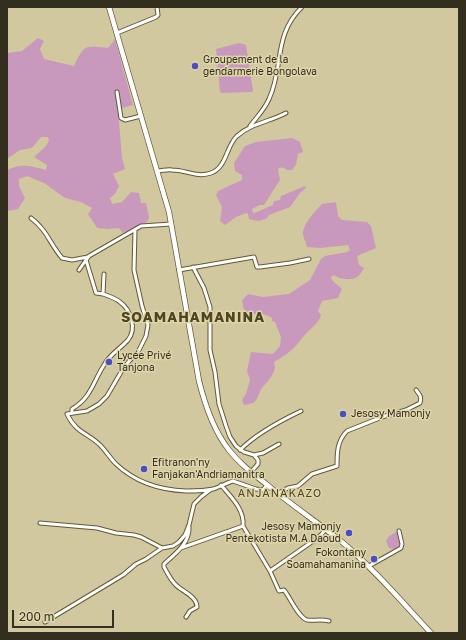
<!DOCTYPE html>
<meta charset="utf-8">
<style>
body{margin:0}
#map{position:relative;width:466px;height:640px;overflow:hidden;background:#d2c89f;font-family:"Golos Text",sans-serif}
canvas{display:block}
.frame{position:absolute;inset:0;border:8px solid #332e1e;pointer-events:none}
.scale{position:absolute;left:12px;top:610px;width:102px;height:18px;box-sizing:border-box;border:2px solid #332e1e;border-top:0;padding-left:5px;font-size:12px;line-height:14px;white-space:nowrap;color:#332e1e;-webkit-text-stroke:3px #dfd5ab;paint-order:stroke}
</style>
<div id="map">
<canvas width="466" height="640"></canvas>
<div class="frame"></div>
<div class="scale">200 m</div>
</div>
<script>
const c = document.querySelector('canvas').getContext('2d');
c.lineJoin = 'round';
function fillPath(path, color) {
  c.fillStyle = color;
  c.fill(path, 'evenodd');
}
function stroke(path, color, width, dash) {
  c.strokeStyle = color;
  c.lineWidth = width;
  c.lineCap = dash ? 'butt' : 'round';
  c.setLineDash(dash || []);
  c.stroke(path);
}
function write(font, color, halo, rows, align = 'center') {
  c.font = font + ' "Golos Text",sans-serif';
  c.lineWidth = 3;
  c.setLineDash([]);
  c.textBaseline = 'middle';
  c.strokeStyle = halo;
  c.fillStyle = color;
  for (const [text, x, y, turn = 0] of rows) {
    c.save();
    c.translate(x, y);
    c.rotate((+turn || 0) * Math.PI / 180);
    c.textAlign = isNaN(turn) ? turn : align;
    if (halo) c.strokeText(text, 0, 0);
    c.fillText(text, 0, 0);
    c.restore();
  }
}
const green = new Path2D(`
 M38,38L44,41L40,49L44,59L74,66C85,44 84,46 108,48L115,39L133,105L118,109L122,158L125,169L113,174L119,186L115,194L110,198L112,204L122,202L131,192L139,193L141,203H146L149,218L147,222L123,233L119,228L107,229L97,228L88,214L92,208L81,202L65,198L44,183L27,176L19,179V186L25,198L18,209L8,211L7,170C22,163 30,166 46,170L47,165L34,157L45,147L49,141L48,137H41L32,148L20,150L7,159V53L22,51Z
 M239,43L246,45L253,91L251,92L221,93L220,92L216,49Z
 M292,138L300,142L303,152L298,154L296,165L292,170H287C283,167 281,167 278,169L280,180L264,205H260L252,209L253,213C260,212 266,207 273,205L274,201L280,200L281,196L305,186L306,188L300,193L290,207L269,215L266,219L258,221L249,219L248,214L246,213L236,217L225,225L220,221L222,207L216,195L218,191L242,180V175L235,171L234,163L245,146L256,142Z
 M336,202L338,216L342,220L367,222L371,226L376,248L357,256L359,265L364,268C362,271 360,275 357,277C351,281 339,279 334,275L331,277L332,280L342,289L338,298L322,301L318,311L321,315C318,325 309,329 303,337C301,339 301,340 299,342C293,350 283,357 274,362C278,372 267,382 261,389C259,394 257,401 253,403C251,404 247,404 244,405L242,400L246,394L250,380L247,371L251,352L273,354L280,346L281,337L275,322L272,321V318C260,310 255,318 244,310L242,300L248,294L263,297L289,294L310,280L321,259L325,256L347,252L350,250L348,245L320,248L307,247C306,242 302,236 303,231C305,222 316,210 322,204Z
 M396,532H398L401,543L397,548L393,549L389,548L386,541L389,536Z`);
const street = new Path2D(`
 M117,33L156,17L158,15L157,7
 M117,92L121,118L125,120L141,116
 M250,126C256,118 265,109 269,99C284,67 273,35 302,7
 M157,171C162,171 168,169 172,170C186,170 197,178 211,173C227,167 226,146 237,136C252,123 269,122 286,113
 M31,218C47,230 50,244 62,258L72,260L88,257
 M135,230L134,270L142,306L148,325L146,336L139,350L124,367L107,396L99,404L87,411L67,414C76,433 88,433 100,445C106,451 110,458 116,464C135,482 160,490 186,491C194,491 205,491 213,489C220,487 226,483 233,481L256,489L263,490L267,485
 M193,267L204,288L210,307V350L215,372L219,404L226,426L230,437L236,446L244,452L254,455L258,460V464L251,472
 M79,270L86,260
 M179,270L254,257L257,267H260L290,263L309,259
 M103,294L96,293L86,260L89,256L141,226L171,224
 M72,413V409C91,398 93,382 104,365C110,354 120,349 128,340C137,329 131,310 120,302C115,298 109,296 103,294L104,274
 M240,450C256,434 280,421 301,411
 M254,455L263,453L279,444
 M221,485C231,497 245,510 243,526L270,571L279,591L284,590C290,597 298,617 307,620C314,621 321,619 329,621
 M277,494L288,488L298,486L312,474L337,466C337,453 337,441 347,431L382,417L406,410L420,403C422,397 420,395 416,390
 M40,523L97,528L116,533L134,535L141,537L162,548
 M181,548L243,526
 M369,566L401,548L402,544L399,531
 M270,571L316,539L321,535L325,530
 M186,617L190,611L197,607C197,596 181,591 175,584C170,579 167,572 164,567V564C175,554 190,543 189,527
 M45,622L123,575L136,564L146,559L162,548L173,546L179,542L185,535L189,525L194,504L201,497L210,490`);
const secondary = new Path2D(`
 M109,7L169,212L199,381C205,405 213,430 229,450C239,463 252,473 265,483C290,504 317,522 342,542C374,569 402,602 431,633`);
const markers = [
 [195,66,4,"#484ec3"],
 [109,362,4,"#484ec3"],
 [343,414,4,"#484ec3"],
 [144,469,4,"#484ec3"],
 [349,533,4,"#484ec3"],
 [374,559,4,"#484ec3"]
];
const poiNames = [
 ["Groupement de la",203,60],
 ["gendarmerie Bongolava",203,72],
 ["Lycée Privé",117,356],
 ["Tanjona",117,368],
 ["Jesosy Mamonjy",351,414],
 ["Efitranon'ny",152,463],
 ["Fanjakan'Andriamanitra",152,475],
 ["Jesosy Mamonjy",341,527,"right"],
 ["Pentekotista M.A Daoud",341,539,"right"],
 ["Fokontany",366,553,"right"],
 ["Soamahamanina",366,565,"right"]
];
const neighbourhoodNames = [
 ["ANJANAKAZO",280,494]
];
const districtNames = [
 ["SOAMAHAMANINA",193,318]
];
fillPath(green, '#c899bc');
stroke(street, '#625833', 5);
stroke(secondary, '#625833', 6);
stroke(street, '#fff', 3);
stroke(secondary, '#fff', 4.5);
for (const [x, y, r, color] of markers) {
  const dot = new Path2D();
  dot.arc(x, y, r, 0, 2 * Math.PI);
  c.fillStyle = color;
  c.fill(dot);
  stroke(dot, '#dfd5ab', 1.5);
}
write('10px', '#332e1e', '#dfd5ab', poiNames, 'left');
c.letterSpacing = '1px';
write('11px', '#4f4620', '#dfd5ab', neighbourhoodNames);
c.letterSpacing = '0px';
c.letterSpacing = '1px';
write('bold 14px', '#4f4620', '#dfd5ab', districtNames);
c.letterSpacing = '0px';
</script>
